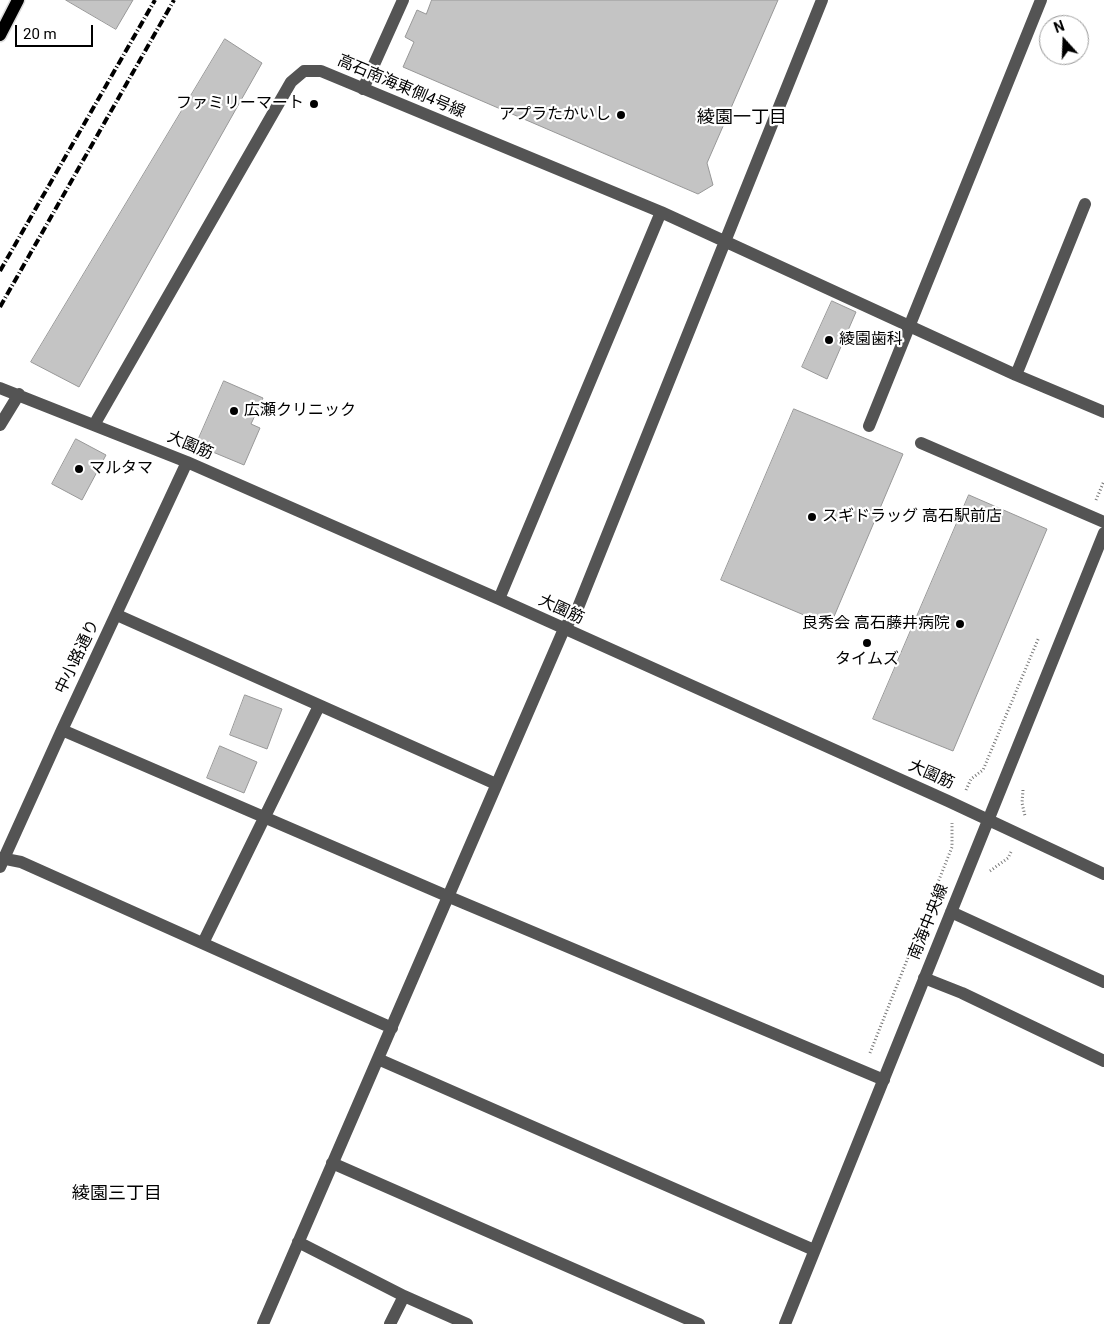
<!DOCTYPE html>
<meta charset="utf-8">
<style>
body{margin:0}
#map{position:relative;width:1104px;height:1324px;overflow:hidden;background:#fff;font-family:Roboto,sans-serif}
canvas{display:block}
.north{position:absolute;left:1039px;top:15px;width:50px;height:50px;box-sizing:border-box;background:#fff;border:1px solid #999;border-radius:50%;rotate:340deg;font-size:14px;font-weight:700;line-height:20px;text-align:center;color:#000}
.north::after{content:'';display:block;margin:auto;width:18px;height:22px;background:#000;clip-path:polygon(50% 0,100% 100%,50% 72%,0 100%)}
.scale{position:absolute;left:15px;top:25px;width:78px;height:22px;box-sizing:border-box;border:2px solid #000;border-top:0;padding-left:6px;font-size:15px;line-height:18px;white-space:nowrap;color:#000;-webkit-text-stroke:4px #fff;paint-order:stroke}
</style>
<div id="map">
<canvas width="1104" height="1324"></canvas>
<div class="north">N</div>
<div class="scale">20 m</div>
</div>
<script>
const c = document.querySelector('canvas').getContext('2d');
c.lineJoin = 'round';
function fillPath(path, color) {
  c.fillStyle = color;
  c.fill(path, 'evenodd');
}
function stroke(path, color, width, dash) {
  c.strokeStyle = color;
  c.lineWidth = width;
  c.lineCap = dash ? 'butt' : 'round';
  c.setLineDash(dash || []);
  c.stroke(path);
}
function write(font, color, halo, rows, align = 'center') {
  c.font = font + ' Roboto,"Noto Sans JP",sans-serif';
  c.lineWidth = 4.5;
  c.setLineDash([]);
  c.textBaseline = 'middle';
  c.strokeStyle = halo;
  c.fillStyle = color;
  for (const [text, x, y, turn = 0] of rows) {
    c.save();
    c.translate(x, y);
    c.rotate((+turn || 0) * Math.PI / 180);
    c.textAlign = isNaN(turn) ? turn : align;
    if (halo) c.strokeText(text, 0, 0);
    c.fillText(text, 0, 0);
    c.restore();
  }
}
const building = new Path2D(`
 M66,0H133L116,29Z
 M432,0H778L707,163L713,185L698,194L403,67L414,42L405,37L417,10L426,14Z
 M225,39L262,63L79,387L31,362Z
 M832,301L856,312L827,379L802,367Z
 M224,381L263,398L251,424L260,428L244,465L196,445Z
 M794,409L903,454L830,626L721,580Z
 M76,439L106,455L82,500L52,484Z
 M969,495L1047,529L953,751L873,719Z
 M245,695L282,709L267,749L230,735Z
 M220,746L257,762L244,793L207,778Z`);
const path = new Path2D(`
 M1096,500L1104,481
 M966,790L971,779L983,770L1039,637
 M1023,790L1022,803L1025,816
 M990,871L1008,858L1011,852
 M870,1053L952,847V823`);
const minor = new Path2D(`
 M363,89L403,0
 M1016,375L1085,204
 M0,388L187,462L499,599L948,801L1104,874
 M0,425L19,394
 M94,425L291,82L304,71H321L661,212L1016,375L1104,412
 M869,426L1041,0
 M921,443L1104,522
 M499,599L661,212
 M117,615L496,784
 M62,730L447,896L884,1080
 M0,858L21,862L392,1028
 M0,867L62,730L187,462
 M951,912L1104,982
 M203,943L319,706
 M924,978L962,993L1104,1061
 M378,1059L814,1250
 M332,1163L699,1324
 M298,1242L404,1296L467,1324
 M263,1324L564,629L577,610L822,0
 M390,1324L404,1296
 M785,1324L1104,533`);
const major = new Path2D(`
 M0,35L18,0`);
const rail = new Path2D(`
 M0,271L155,0
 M0,307L174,0`);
const markers = [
 [314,104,5,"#000"],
 [621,115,5,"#000"],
 [829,340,5,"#000"],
 [234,411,5,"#000"],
 [79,469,5,"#000"],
 [812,517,5,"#000"],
 [960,624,5,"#000"],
 [867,643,5,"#000"]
];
const streetNames = [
 ["高石南海東側4号線",401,87,23],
 ["大園筋",190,446,23],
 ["大園筋",561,610,25],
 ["中小路通り",78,657,-64],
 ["大園筋",931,775,24],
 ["南海中央線",929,922,-68]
];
const poiNames = [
 ["ファミリーマート",304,104,"right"],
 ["アプラたかいし",611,115,"right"],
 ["綾園歯科",839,340],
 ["広瀬クリニック",244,411],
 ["マルタマ",89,469],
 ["スギドラッグ 高石駅前店",822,517],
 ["良秀会 高石藤井病院",950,624,"right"],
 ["タイムズ",867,660,"center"]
];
const neighbourhoodNames = [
 ["綾園一丁目",742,118],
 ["綾園三丁目",117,1194]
];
fillPath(building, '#c4c4c4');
stroke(building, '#989898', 1);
stroke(major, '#dbdbdb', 15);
stroke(path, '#767676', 3, [1, 2.5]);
stroke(minor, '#545454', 12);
stroke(major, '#000', 12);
stroke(rail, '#000', 4, [8, 2.5, 1, 2.5]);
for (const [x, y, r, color] of markers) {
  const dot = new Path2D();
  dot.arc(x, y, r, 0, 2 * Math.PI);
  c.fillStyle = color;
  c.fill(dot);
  stroke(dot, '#fff', 2);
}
write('16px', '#000', '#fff', streetNames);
write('16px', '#000', '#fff', poiNames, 'left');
write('18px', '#000', '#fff', neighbourhoodNames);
</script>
